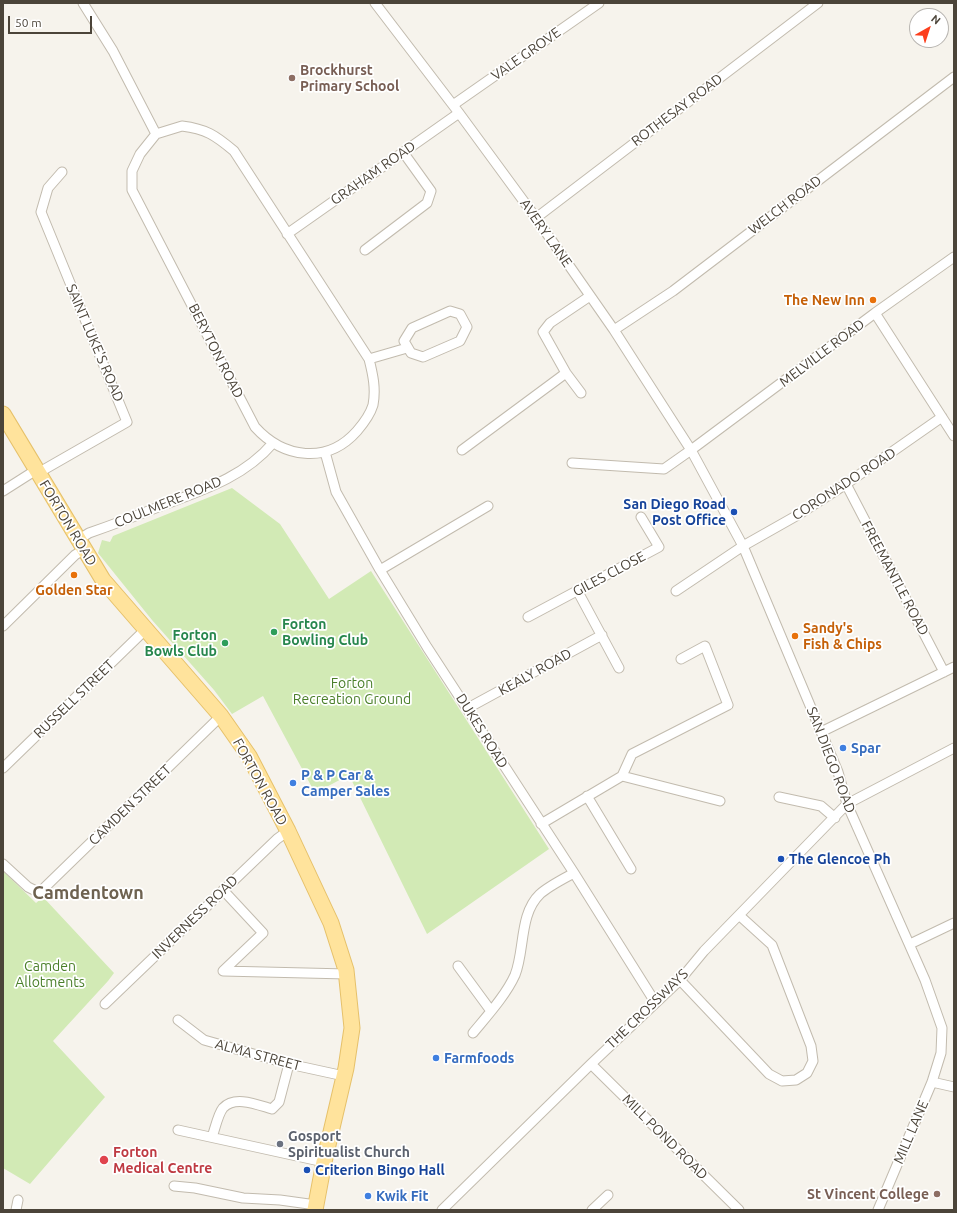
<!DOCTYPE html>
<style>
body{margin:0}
#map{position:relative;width:957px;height:1213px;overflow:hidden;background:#f6f3ec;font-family:Ubuntu,sans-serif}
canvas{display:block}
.frame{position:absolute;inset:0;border:4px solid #4b4439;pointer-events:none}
.north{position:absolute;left:909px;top:8px;width:40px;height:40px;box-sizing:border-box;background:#fff;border:1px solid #b7b4b0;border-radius:50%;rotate:39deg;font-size:11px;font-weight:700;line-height:16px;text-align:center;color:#4b4439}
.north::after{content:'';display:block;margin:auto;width:14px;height:18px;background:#fc3f1d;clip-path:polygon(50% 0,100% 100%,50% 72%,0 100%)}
.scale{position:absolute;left:8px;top:16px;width:84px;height:18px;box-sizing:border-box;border:2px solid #4b4439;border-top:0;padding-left:5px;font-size:12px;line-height:14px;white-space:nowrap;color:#4b4439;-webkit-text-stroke:3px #fff;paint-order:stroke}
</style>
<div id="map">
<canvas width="957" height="1213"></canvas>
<div class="frame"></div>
<div class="north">N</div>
<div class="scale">50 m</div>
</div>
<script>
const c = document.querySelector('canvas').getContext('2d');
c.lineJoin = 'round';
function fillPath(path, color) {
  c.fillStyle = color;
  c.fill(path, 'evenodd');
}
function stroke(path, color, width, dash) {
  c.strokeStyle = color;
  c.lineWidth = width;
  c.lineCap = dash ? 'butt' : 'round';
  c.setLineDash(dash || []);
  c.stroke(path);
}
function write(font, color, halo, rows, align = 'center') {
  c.font = font + ' Ubuntu,sans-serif';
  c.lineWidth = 3.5;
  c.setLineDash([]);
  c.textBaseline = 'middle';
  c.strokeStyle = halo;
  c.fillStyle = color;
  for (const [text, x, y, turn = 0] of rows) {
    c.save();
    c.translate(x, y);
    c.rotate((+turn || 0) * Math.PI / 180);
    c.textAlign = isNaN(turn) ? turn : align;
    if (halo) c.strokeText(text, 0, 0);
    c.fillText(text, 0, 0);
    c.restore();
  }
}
const green = new Path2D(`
 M232,488L280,524L329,599L371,571L549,849L427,934L349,775L315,793L263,696L232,714L214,690L152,620L98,553L102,540L110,542L113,536Z
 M3,871L36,903L43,897L114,973L108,981L53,1041L105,1097L30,1184L3,1168Z`);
const street = new Path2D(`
 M83,3L113,51L156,134
 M375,3L459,113L536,218L614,330L691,450L743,546L838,772L847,804L925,980L942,1028L941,1053L932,1082L878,1210
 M453,105L599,3
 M182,126C206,129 215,135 234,151L369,359C373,375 376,389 373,405C370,415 363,424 357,431C327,465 283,458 255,427L132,190V171L140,154L156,134Z
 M536,218L818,3
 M287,234L459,113
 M365,250L427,203L431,191L403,152
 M450,311L460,314L467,327L460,341L423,357L411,353L404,341L412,328Z
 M875,313L954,436
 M614,330L673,291L954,77
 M369,359L407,348
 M581,393L566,373L543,332L550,323L590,296
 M462,450L566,373
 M325,452L336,492L380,570L427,647L574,873L655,1002
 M572,463L664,469L691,450L875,313L954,257
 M38,473L127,422L41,212L48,188L62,172
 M846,484L944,672
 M3,491L36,470
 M78,540L89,533C115,524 141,514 166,504C206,489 245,476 273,443
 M380,570L488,506
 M577,590L619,668
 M676,591L743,546L796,516L846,484L942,417
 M528,617L659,547L641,517
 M3,626L75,555L83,550
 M468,708L602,635
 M821,732L954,667
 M3,768L145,630
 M622,776L720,801
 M587,796L631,869
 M779,797L821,806L835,818
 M541,824L622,776L632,754L728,705L705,646L681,659
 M3,864L28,887L38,892L41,891L221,716
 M223,890L263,933L223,971L347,974
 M910,944L954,923
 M458,966L491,1011
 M680,980L769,1074L782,1081L796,1080L807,1073L813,1061L811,1046L772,945L740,916
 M105,1004L277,839L288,831
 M178,1020L204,1040L289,1064L344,1076
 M473,1033C487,1016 506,995 515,975C525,950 519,914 540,894C549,886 563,879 574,873
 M591,1064L739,1210
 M932,1082L954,1087
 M178,1130L324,1162
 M212,1137C215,1129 218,1114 223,1108C235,1095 258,1105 272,1109L279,1102L289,1064
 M174,1186L195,1188L243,1198L280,1200L316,1205
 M16,1210L18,1200
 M442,1210L591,1064L680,980L704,951L847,804L954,748
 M592,1210L608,1195`);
const primary = new Path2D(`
 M3,414L103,580L221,716L249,756L288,831L331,923L346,970L352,1028L346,1068L324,1162L315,1210`);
const markers = [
 [292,78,4,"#8d6e63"],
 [873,300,4,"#e8710a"],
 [734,512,4,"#1a4fb4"],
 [74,575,4,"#e8710a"],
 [274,632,4,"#2e9e5b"],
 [795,636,4,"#e8710a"],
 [225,643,4,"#2e9e5b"],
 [843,748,4,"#3f7fe0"],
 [293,783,4,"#3f7fe0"],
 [781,859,4,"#1a4fb4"],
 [436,1058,4,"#3f7fe0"],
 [280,1144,4,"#6b7280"],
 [104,1160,5,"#e0444e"],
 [307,1170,4,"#1a4fb4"],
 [937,1194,4,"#8d6e63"],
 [368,1196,4,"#3f7fe0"]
];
const streetNames = [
 ["VALE GROVE",526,54,-35],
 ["ROTHESAY ROAD",677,110,-37],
 ["GRAHAM ROAD",373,173,-35],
 ["WELCH ROAD",785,205,-37],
 ["AVERY LANE",546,233,55],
 ["SAINT LUKE'S ROAD",95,343,67],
 ["BERYTON ROAD",216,351,63],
 ["MELVILLE ROAD",822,353,-37],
 ["CORONADO ROAD",844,484,-33],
 ["COULMERE ROAD",168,502,-22],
 ["FORTON ROAD",68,523,59],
 ["GILES CLOSE",609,574,-28],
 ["FREEMANTLE ROAD",895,578,62],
 ["KEALY ROAD",535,672,-29],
 ["RUSSELL STREET",74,699,-44],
 ["DUKES ROAD",482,731,58],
 ["SAN DIEGO ROAD",831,760,69],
 ["FORTON ROAD",260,782,61],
 ["CAMDEN STREET",130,805,-44],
 ["INVERNESS ROAD",195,917,-44],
 ["THE CROSSWAYS",647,1009,-44],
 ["ALMA STREET",258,1055,15],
 ["MILL LANE",911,1132,-67],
 ["MILL POND ROAD",665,1137,45]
];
const educationNames = [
 ["Brockhurst",300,70],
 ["Primary School",300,86],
 ["St Vincent College",929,1194,"right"]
];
const foodNames = [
 ["The New Inn",865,300],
 ["Golden Star",74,590,"center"],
 ["Sandy's",803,628,"left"],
 ["Fish & Chips",803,644,"left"]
];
const transitNames = [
 ["San Diego Road",726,504,"right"],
 ["Post Office",726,520,"right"],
 ["The Glencoe Ph",789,859],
 ["Criterion Bingo Hall",315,1170]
];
const leisureNames = [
 ["Forton",282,624],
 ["Bowling Club",282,640],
 ["Forton",217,635,"right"],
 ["Bowls Club",217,651,"right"]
];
const parkNames = [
 ["Forton",352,683],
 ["Recreation Ground",352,699],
 ["Camden",50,966],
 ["Allotments",50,982]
];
const shopNames = [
 ["Spar",851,748],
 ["P & P Car &",301,775],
 ["Camper Sales",301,791],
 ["Farmfoods",444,1058],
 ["Kwik Fit",376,1196]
];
const worshipNames = [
 ["Gosport",288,1136],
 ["Spiritualist Church",288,1152]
];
const healthNames = [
 ["Forton",113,1152],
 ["Medical Centre",113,1168]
];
const districtNames = [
 ["Camdentown",88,893]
];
fillPath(green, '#d2eab5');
stroke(street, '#c2bbae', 11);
stroke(primary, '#e6c16a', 17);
stroke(street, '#fff', 9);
stroke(primary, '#ffe39c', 15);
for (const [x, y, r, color] of markers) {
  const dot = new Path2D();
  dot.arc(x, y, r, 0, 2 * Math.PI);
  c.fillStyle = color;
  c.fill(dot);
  stroke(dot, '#fff', 1.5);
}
write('14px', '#4b4439', '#fff', streetNames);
write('bold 14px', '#785e54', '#fff', educationNames, 'left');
write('bold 14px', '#c56008', '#fff', foodNames, 'right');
write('bold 14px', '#164399', '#fff', transitNames, 'left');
write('bold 14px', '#27864d', '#fff', leisureNames, 'left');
write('14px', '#4a7f2a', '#fff', parkNames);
write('bold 14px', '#366cbe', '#fff', shopNames, 'left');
write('bold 14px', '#5b616d', '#fff', worshipNames, 'left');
write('bold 14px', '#be3a42', '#fff', healthNames, 'left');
write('bold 18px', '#6e6250', '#fff', districtNames);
</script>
